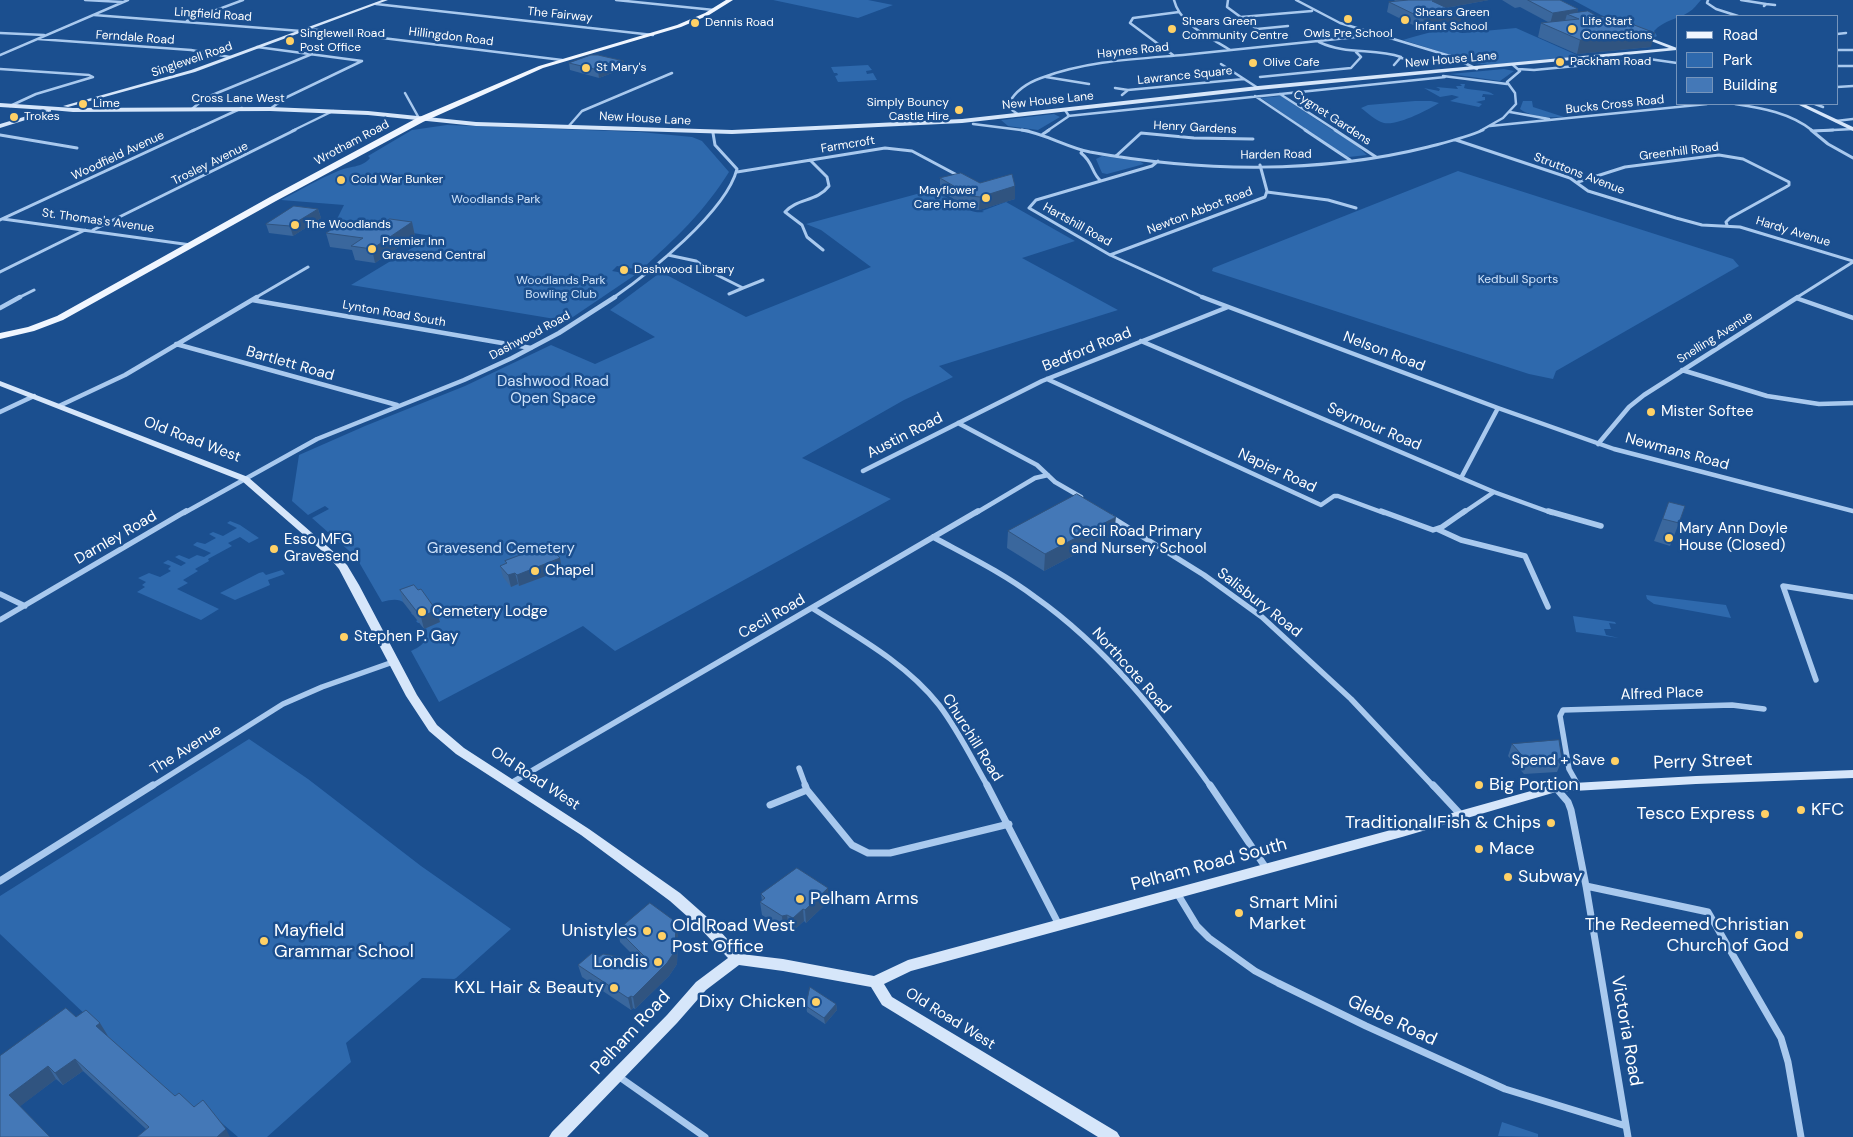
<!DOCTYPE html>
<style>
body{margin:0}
#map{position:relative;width:1853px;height:1137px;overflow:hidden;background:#1b4f8f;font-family:"DM Sans",sans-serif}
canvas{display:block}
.legend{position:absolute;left:1676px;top:15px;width:162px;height:90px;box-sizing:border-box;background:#1b4f8f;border:1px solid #7695bc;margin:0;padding:6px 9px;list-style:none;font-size:15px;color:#fff}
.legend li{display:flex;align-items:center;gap:10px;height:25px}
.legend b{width:25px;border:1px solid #7695bc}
</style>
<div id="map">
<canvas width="1853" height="1137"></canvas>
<ul class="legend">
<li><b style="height:6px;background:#f0f6ff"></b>Road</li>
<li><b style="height:14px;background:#2e69ad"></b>Park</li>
<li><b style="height:14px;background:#4478b7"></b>Building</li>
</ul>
</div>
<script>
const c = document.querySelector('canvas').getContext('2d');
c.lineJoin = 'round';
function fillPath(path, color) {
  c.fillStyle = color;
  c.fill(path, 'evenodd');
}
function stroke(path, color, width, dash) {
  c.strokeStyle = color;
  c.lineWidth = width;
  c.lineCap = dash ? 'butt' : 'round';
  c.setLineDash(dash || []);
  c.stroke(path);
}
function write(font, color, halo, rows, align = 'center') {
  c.font = font + ' "DM Sans",sans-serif';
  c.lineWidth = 5;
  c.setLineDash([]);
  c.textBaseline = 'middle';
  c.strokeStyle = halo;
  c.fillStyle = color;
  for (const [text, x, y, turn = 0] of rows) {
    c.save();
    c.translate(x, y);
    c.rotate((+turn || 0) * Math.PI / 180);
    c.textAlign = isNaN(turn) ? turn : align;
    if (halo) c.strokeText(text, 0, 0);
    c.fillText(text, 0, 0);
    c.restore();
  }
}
const green = new Path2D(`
 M773,0H868L893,5L858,18Z
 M1573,0H1701C1697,4 1694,9 1689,12C1678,19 1664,20 1654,31L1657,36L1655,37L1601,15Z
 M1516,28L1579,56L1489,65L1479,64L1403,40C1420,35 1444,26 1462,33Z
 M868,65L872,70L866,71L867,74L873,73L877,80L838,82L835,76L838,75L837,73H834L831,67Z
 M1504,69L1514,71L1500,81L1450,74Z
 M1460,84H1465L1464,88C1474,91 1487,89 1494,95L1483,94L1482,97H1485V100L1476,102L1482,104L1479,107L1450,101L1459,97L1452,95L1440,97L1424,88L1439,91L1440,89L1436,87L1458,89L1456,86H1462Z
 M1281,96L1358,147L1367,155L1349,157L1343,155L1261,98Z
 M1415,101H1431L1439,103C1428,110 1397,126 1384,123C1376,121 1368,113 1361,108L1368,105Z
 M1523,101H1532L1533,107L1564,117C1551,118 1530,117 1520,109Z
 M1054,114L1060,117L1038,130L1008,126L1001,120Z
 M447,125L640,132L692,137L702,141L729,172C704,212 675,239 641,270L617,266L612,271L635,275L567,321L351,285L432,236L336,221L344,205L281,200C300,190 319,179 338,171C349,166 362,168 370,158L368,156L412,130Z
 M1102,156L1139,161L1144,164L1107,174L1102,173L1096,159Z
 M1458,171L1733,259L1739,266L1556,371L1553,379L1529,374L1212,271L1213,268Z
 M939,188L941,190L936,191C951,199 968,215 984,212L982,211L1006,202L1075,241L1022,258L1118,310L939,366L953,377L904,400L802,458L891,499L615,651L583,626L439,702L411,651C420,647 431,640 426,628L424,629L422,622L418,623L416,621L418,620L416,615H413L411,613L415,612C403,600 399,597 382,602L356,557L312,518L329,509L325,506L308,515L292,501L299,455L365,426L465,386L551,345L595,364L655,337L610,310L661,272L746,317L871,267L821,230L806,224L928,191L931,193L932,190Z
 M230,521L240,525L259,538L249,543L240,537L228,543L232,546L208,559L209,561L195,569L198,571L183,580L188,583L177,589L219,609L201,620L137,592L145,587L142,585L146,582L138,578L149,573L160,577L171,571L168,569L171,566L163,563L168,560L181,566L186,563L175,557L179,555L189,559L197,555L204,557L211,553L193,545L197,542L205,544L216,538L209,534L213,532L223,536L237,528L227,523Z
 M282,570L285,574L268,580L270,585L235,600L220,593L259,573L263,572L266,575Z
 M1646,595L1726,605L1731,618L1654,604L1647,599Z
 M1573,616L1615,622L1616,624L1609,623L1611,629H1604L1606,635L1619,638L1576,632Z
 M249,739L308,779L421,866L511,929L455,979L422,978L346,1043L351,1062L267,1137H238L210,1113L201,1119L104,1038L107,1035L0,934V896Z
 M1502,1122L1538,1134V1137L1498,1136Z`);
const streetFar4 = new Path2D(`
 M85,0L122,2
 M616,0L714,10
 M1174,0C1180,25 1210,37 1230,50
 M1228,0L1227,7L1257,29L1288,26
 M1296,0L1340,23L1450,56L1477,69
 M1708,0L1707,3L1716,9L1738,16
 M1741,0L1766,4L1764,6
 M376,4L653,35
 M1766,4L1775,5
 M94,15L301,31
 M1241,17L1312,11
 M187,21L243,0
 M309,29L562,60
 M0,33L44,35
 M1837,34L1846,33
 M38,39L191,50L230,57
 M1319,42C1346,55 1374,48 1401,57L1394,65
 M257,47L362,61L285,98L270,109
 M1837,50H1853
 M0,55L128,0
 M1173,55L1130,23L1133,18L1179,12
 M1401,58L1426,62
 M1221,64L1258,88
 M1837,66H1853
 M0,69L89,75L93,77L36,94L10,106
 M1518,69L1534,70L1649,59L1677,63
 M1443,76L1507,84
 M1046,77L1089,84
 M1260,77L1351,68L1361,57L1356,52
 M1837,87L1853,86
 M1115,88L1128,90
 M405,93L420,120
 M1280,94L1337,131
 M1122,95L1128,90L1244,79
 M1255,96L1307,131
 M1735,104C1762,108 1791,113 1813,131
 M1815,104L1823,107
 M192,109L205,98L312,54
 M1510,112L1549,119
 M1019,115L1012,110L1009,103C1016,90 1027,83 1041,78C1086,61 1135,59 1183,55C1247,48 1312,42 1376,35
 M1068,116L1445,77
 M1836,121L1853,119
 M973,124L1029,131
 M1490,126L1707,104
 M568,127L582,111L672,73
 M192,131L242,108
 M292,131L333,111
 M1047,131L1069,116L1065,110
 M1480,131L1503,118L1516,104L1515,93L1507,82L1520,71L1513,65
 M1814,131L1853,129`);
const streetFar3 = new Path2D(`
 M1022,130C1046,134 1066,147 1090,152C1200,172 1320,174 1428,147C1447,142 1465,138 1483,130
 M1305,130L1350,160
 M1335,130L1376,157
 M1811,130L1828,144L1853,158
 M1814,131L1833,130
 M1043,134L1049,130
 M0,135L77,148
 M1456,140L1570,178L1588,191L1676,218L1702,225L1740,227L1853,261
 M1082,151L1081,153C1094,163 1091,173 1101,181
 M1116,156L1141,133L1194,138L1253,139
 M810,160L827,177L829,186C817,202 797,198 785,212L802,225L807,237L823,250
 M1158,161L1152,166L1036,200L1029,208L1110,255L1205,298
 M737,172L885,148L912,151L957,175
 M1578,182L1625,167L1719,155L1743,159L1789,182V185L1786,187L1730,218L1726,222L1727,225
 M1267,192L1328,200L1356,208
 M3,219L191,245
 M0,220L194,130
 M93,230L295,130
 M668,255L696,261L713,273L743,288L729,294
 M1110,255L1265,197L1267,191L1260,165
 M0,272L85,230
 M743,288L763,280
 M18,298L34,290
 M255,298L308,267
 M613,298C649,273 726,212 737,169L715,145L713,133
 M1796,298L1853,262`);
const streetFar2 = new Path2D(`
 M1202,297L1498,408L1614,449L1853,511
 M1796,298L1853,318
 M252,300L531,348
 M0,308L20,297
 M1141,341L1494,492L1552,513
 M176,344L397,405
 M1682,370L1767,396L1819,404L1853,403
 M1047,379L1321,505L1334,496H1338L1384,513
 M59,406L125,375L257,297
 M0,412L34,396
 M958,423L1037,465L1055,482L1081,497
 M1598,444L1629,407L1644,395L1798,297
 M863,471L1042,381L1228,307
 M1461,478L1498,408
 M184,513L317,439L464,380L512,358L559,333L615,297
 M976,513L1035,478L1048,475
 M1463,513L1494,492`);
const streetFar1 = new Path2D(`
 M1381,511L1433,530L1442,527L1465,511
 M1548,511L1601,526
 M1111,517L1204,575L1262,617L1351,699L1434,787
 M1437,529L1461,540L1525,556L1548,607
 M933,537C968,556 1003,573 1035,597C1106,647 1161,717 1211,787
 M0,594L25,606
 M812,608C856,636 906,663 939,705C958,730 972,759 988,787
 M0,620L186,511
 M1816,680L1783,586L1853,597
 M799,768L806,787
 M511,783L978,511
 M1578,785L1569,769L1560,716L1563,710L1732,705L1764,709
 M151,787L283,704L322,687L393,662`);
const street = new Path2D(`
 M805,785L807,790L852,845L868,853H890L1009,824
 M987,785L1059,925
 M1210,785L1266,868
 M1433,785L1460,814
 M1556,788L1568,802L1571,810L1586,886L1628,1137
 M770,805L807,790
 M0,881L153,785
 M1586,886L1708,912L1781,1038L1788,1062L1801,1137
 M1177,893L1197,926L1209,938L1255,971L1278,983L1366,1026L1505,1089L1626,1126
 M618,1076L705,1137`);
const secondary = new Path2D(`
 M382,0H388L195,72L68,107L63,106L191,70Z
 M1640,34L1677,48V50L1258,90L962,123L732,134L476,126L368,115L270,111L73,112L51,110V112L0,128V124L47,110L0,107V103L73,108L270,107L368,111L476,122L732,130L962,119L1258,86L1669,48L1638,36Z
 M1797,104H1804L1853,127V131Z
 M0,381L248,477L335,553L347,565L359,585L417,695L437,725L464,748L589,829L680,893L707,917L741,954L783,959L874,976L908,960L1402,827L1556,784L1696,776L1853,770V778L1696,784L1556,792L1402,837L911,971L884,984L892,997L1117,1132L1120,1137H1098L882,1005L871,987L783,971L739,965L706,990L677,1023L567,1137H549L552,1132L667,1015L696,982L728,958L697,925L670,901L581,835L456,754L429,731L406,696L339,569L329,557L242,481L0,386Z`);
const primary = new Path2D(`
 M726,0H733L709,15L681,27L543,68L423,122L276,201L63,320L34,331L0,339V333L28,327L57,316L270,197L417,118L539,66L677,25L705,13Z`);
const wall = new Path2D(`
 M1394,0H1489L1446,8L1460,26L1421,29L1387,12L1389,2L1395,1Z
 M1502,0H1560L1578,9L1577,13L1651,47L1577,54L1538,37L1541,23L1548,22L1520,7L1515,8Z
 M569,63L625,68L599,78L570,70Z
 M940,178L980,183L1015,199L979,210L962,209V204L940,191Z
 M318,209L321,218L293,236L269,233L266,224Z
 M412,222L415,236L375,263L355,260L352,250L330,247L326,233L378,228Z
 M1669,502L1679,523L1670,546L1654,541Z
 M1008,531L1114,534L1044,571L1007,548Z
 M560,558L562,570L519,586L518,584L511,587L503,577L500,566L505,563V561Z
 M400,590H418L436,610L440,622L424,629L403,602Z
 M1512,744L1562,760L1557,772L1524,774L1508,756Z
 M761,894L829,901L806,923L804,921L794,930L789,927L783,928L762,915L760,902L762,901Z
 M676,922L678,935L677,964L669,976L635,1009L633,1008L631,1010L582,977L578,965L637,959L620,942L618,930Z
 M836,1004L837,1010L825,1024L807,1012L806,1006Z
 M76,1017L108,1036L175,1096L194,1107L226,1129H146L83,1071L63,1085L56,1079L20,1106L0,1137Z`);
const shadedWall = new Path2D(`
 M1437,0H1489L1429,11L1432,1Z
 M1578,9L1576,18L1567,14L1565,21L1550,24L1553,13Z
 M1462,15L1460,26L1421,29L1424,19Z
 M1655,33L1651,47L1577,54L1580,40Z
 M624,61L625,68L599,78L598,70Z
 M1015,186V199L979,210L980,197Z
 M318,209L321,218L293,236L290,226Z
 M412,222L415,236L375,263L372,249Z
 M1116,517L1114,534L1044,571L1045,554Z
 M560,558L562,570L519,586L517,575Z
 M515,573L518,584L511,587L508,575Z
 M436,610L440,622L424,629L421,617Z
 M828,888L829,901L806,923L805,910Z
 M803,909L804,921L794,930L793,918Z
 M787,915L789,927L783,928L782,916Z
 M676,922L678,935L677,964L669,976L635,1009L633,997Z
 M631,996L633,1008L631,1010L628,998Z
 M836,1004L837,1010L825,1024L824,1018Z
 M100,1023L108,1036L96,1026Z
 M75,1059L83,1071L63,1085L55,1073Z
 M48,1066L56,1079L18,1108L9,1095Z
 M226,1129L230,1137H217Z`);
const building = new Path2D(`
 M1409,0H1437L1432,1L1462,15L1424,19L1389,2Z
 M1528,0H1560L1578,9L1553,13Z
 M1588,11L1599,17L1611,16L1655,33L1580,40L1541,23L1579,19L1567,14Z
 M591,55H598L624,61L598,70L569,63Z
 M961,173L980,183L1012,174L1015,186L980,197L962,195L964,192L940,178Z
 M294,206L318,209L290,226L266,224Z
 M390,219L412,222L372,249L351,246L363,238L326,233L342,223L378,228Z
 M1077,494L1116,517L1045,554L1008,531Z
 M1669,502L1685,506L1679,523L1663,519Z
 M548,545L560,558L517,575L515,573L508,575L500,566L507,563L505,561Z
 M414,585L418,590L421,589L436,610L421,617L400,590Z
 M1559,740L1562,760L1528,762L1512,744Z
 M797,868L828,888L805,910L803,909L793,918L787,915L782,916L760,902L765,898L761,894Z
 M650,903L676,922L675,951L667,963L633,997L631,996L628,998L578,965L592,953L599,957L603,954L649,961L618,930Z
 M810,987L836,1004L824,1018L806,1006Z
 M66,1008L76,1017L86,1010L100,1023L96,1026L175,1096L179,1093L194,1107L203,1100L226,1129L217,1137H137L149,1127L75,1059L55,1073L48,1066L9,1095L50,1137H0V1056Z`);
const markers = [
 [1348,19,5,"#ffd166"],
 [1405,20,5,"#ffd166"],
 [695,23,5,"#ffd166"],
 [1172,29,5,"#ffd166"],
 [1572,29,5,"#ffd166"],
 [290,41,5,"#ffd166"],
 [1560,62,5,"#ffd166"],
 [1253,63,5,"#ffd166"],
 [586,68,5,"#ffd166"],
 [83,104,5,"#ffd166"],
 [959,110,5,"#ffd166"],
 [14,117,5,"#ffd166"],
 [341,180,5,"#ffd166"],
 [986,198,5,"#ffd166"],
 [295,225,5,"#ffd166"],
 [372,249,5,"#ffd166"],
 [624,270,5,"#ffd166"],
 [1651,412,5,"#ffd166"],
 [1669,538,5,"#ffd166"],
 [1061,541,5,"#ffd166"],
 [274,549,5,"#ffd166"],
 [535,571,5,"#ffd166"],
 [422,612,5,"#ffd166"],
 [344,637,5,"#ffd166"],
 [1615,761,5,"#ffd166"],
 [1479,785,5,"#ffd166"],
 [1801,810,5,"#ffd166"],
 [1765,814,5,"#ffd166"],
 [1551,823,5,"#ffd166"],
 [1479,849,5,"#ffd166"],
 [1508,877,5,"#ffd166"],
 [800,899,5,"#ffd166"],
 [1239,913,5,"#ffd166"],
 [647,931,5,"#ffd166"],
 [1799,935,5,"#ffd166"],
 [662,936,5,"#ffd166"],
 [264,941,5,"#ffd166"],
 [658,962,5,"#ffd166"],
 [614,988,5,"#ffd166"],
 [816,1002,5,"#ffd166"]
];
const farPoinames = [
 ["Shears Green",1415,13],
 ["Infant School",1415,27],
 ["Shears Green",1182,22],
 ["Community Centre",1182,36],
 ["Life Start",1582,22],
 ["Connections",1582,36],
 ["Dennis Road",705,23],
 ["Singlewell Road",300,34],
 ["Post Office",300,48],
 ["Owls Pre School",1348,34,"center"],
 ["Packham Road",1570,62],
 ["Olive Cafe",1263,63],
 ["St Mary's",596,68],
 ["Simply Bouncy",949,103,"right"],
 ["Castle Hire",949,117,"right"],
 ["Lime",93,104],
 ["Trokes",24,117],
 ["Cold War Bunker",351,180],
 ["Mayflower",976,191,"right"],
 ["Care Home",976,205,"right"],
 ["The Woodlands",305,225],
 ["Premier Inn",382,242],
 ["Gravesend Central",382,256],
 ["Dashwood Library",634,270]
];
const farStreetnames = [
 ["Lingfield Road",213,15,4],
 ["The Fairway",560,15,6],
 ["Hillingdon Road",451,37,7],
 ["Ferndale Road",135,38,4],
 ["Haynes Road",1133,51,-6],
 ["Singlewell Road",192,60,-19],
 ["New House Lane",1451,60,-5],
 ["Lawrance Square",1185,76,-6],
 ["Cross Lane West",238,99],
 ["New House Lane",1048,101,-6],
 ["Bucks Cross Road",1615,105,-6],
 ["Cygnet Gardens",1332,118,33],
 ["New House Lane",645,119,3],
 ["Henry Gardens",1195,128,3],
 ["Wrotham Road",352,143,-28],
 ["Farmcroft",848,145,-9],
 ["Greenhill Road",1679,152,-7],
 ["Harden Road",1276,155,-1],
 ["Woodfield Avenue",118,156,-25],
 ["Trosley Avenue",210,164,-26],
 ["Struttons Avenue",1579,174,21],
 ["Newton Abbot Road",1200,211,-21],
 ["St. Thomas's Avenue",98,221,8],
 ["Hartshill Road",1077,225,29],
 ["Hardy Avenue",1793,232,17],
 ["Lynton Road South",394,314,10],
 ["Dashwood Road",530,336,-28],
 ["Snelling Avenue",1715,338,-32]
];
const farParknames = [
 ["Woodlands Park",496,200],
 ["Kedbull Sports",1518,280],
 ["Woodlands Park",561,281],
 ["Bowling Club",561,295]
];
const streetNames = [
 ["Bedford Road",1087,350,-22],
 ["Nelson Road",1384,352,21],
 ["Bartlett Road",290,364,16],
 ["Seymour Road",1374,427,23],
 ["Austin Road",905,436,-27],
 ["Old Road West",192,440,21],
 ["Newmans Road",1677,452,15],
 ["Napier Road",1277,471,25],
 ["Darnley Road",116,538,-30],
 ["Salisbury Road",1259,603,38],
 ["Cecil Road",772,617,-30],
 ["Northcote Road",1131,671,48],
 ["Alfred Place",1662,694,-2],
 ["Churchill Road",972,738,58],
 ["The Avenue",186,750,-32],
 ["Old Road West",535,779,33],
 ["Old Road West",950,1019,32]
];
const parkNames = [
 ["Dashwood Road",553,382],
 ["Open Space",553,399],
 ["Gravesend Cemetery",501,549]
];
const poiNames = [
 ["Mister Softee",1661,412],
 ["Mary Ann Doyle",1679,529],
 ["House (Closed)",1679,546],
 ["Cecil Road Primary",1071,532],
 ["and Nursery School",1071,549],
 ["Esso MFG",284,540],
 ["Gravesend",284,557],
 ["Chapel",545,571],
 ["Cemetery Lodge",432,612],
 ["Stephen P. Gay",354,637],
 ["Spend + Save",1605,761,"right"]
];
const nearStreetnames = [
 ["Perry Street",1703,762,-2],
 ["Pelham Road South",1209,865,-15],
 ["Glebe Road",1392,1021,25],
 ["Victoria Road",1626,1031,80],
 ["Pelham Road",631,1033,-47]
];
const nearPoinames = [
 ["Big Portion",1489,785],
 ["KFC",1811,810],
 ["Tesco Express",1755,814,"right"],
 ["Traditional Fish & Chips",1541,823,"right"],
 ["Mace",1489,849],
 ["Subway",1518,877],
 ["Pelham Arms",810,899],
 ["Smart Mini",1249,903],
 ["Market",1249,924],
 ["The Redeemed Christian",1789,925,"right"],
 ["Church of God",1789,946,"right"],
 ["Old Road West",672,926],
 ["Post Office",672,947],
 ["Mayfield",274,931],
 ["Grammar School",274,952],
 ["Unistyles",637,931,"right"],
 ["Londis",648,962,"right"],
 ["KXL Hair & Beauty",604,988,"right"],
 ["Dixy Chicken",806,1002,"right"]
];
fillPath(green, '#2e69ad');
stroke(streetFar4, '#a9c9ee', 2.5);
stroke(streetFar3, '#a9c9ee', 3);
stroke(streetFar2, '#a9c9ee', 4.5);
stroke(streetFar1, '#a9c9ee', 5.5);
stroke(street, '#a9c9ee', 7);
fillPath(secondary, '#d6e6fa');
fillPath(primary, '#f0f6ff');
fillPath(wall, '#3a679d');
fillPath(shadedWall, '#305480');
fillPath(building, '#4478b7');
stroke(building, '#305480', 1);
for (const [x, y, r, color] of markers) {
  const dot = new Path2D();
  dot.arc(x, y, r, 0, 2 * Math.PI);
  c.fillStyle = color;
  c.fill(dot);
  stroke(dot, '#1b4f8f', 2);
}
write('12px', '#fff', '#1b4f8f', farPoinames, 'left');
write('12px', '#fff', '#1b4f8f', farStreetnames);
write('12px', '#cfe3fa', '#1b4f8f', farParknames);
write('15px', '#fff', '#1b4f8f', streetNames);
write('15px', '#cfe3fa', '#1b4f8f', parkNames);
write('15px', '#fff', '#1b4f8f', poiNames, 'left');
write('18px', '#fff', '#1b4f8f', nearStreetnames);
write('18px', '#fff', '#1b4f8f', nearPoinames, 'left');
</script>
